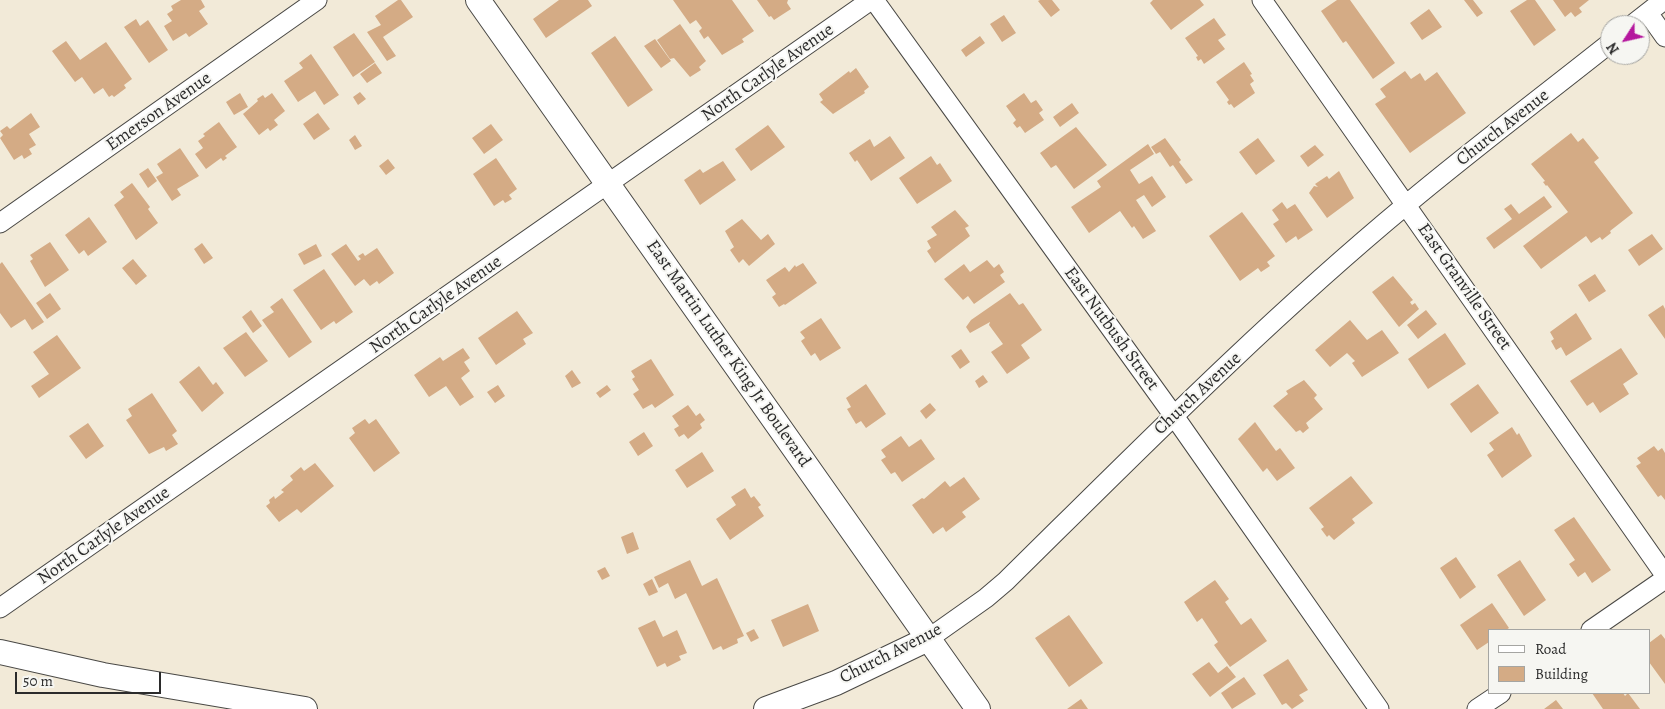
<!DOCTYPE html>
<style>
body{margin:0}
#map{position:relative;width:1665px;height:709px;overflow:hidden;background:#f2ead8;font-family:Alegreya,serif}
canvas{display:block}
.legend{position:absolute;left:1488px;top:629px;width:162px;height:65px;box-sizing:border-box;background:#f6f6f2;border:1px solid #a5a5a2;margin:0;padding:6px 9px;list-style:none;font-size:15px;color:#2b2b2b}
.legend li{display:flex;align-items:center;gap:10px;height:25px}
.legend b{width:25px;border:1px solid #a5a5a2}
.north{position:absolute;left:1600px;top:15px;width:50px;height:50px;box-sizing:border-box;background:#f6f6f2;border:1px solid #a5a5a2;border-radius:50%;rotate:235deg;font-size:14px;font-weight:700;line-height:20px;text-align:center;color:#2b2b2b}
.north::after{content:'';display:block;margin:auto;width:18px;height:22px;background:#b5179e;clip-path:polygon(50% 0,100% 100%,50% 72%,0 100%)}
.scale{position:absolute;left:15px;top:672px;width:146px;height:22px;box-sizing:border-box;border:2px solid #2b2b2b;border-top:0;padding-left:6px;font-size:15px;line-height:18px;white-space:nowrap;color:#2b2b2b;-webkit-text-stroke:4px #f6f6f2;paint-order:stroke}
</style>
<div id="map">
<canvas width="1665" height="709"></canvas>
<ul class="legend">
<li><b style="height:6px;background:#fff"></b>Road</li>
<li><b style="height:14px;background:#d4ab85"></b>Building</li>
</ul>
<div class="north">N</div>
<div class="scale">50 m</div>
</div>
<script>
const c = document.querySelector('canvas').getContext('2d');
c.lineJoin = 'round';
function fillPath(path, color) {
  c.fillStyle = color;
  c.fill(path, 'evenodd');
}
function stroke(path, color, width, dash) {
  c.strokeStyle = color;
  c.lineWidth = width;
  c.lineCap = dash ? 'butt' : 'round';
  c.setLineDash(dash || []);
  c.stroke(path);
}
function write(font, color, halo, rows, align = 'center') {
  c.font = font + ' Alegreya,serif';
  c.lineWidth = 4;
  c.setLineDash([]);
  c.textBaseline = 'middle';
  c.strokeStyle = halo;
  c.fillStyle = color;
  for (const [text, x, y, turn = 0] of rows) {
    c.save();
    c.translate(x, y);
    c.rotate((+turn || 0) * Math.PI / 180);
    c.textAlign = isNaN(turn) ? turn : align;
    if (halo) c.strokeText(text, 0, 0);
    c.fillText(text, 0, 0);
    c.restore();
  }
}
const building = new Path2D(`
 M181,0H201L205,7L199,11L208,24L189,37L186,33L173,41L164,26L172,21L167,14L173,10L171,6Z
 M398,0H401L413,17L383,37L396,56L387,61L367,32L381,25L375,16Z
 M559,0H588L592,6L546,38L533,19Z
 M673,0H732L754,31L742,39L744,42L722,55L708,36L704,39L699,31L702,28L696,20L690,24Z
 M757,0H788L787,3L791,9L774,20L771,16L769,17Z
 M1040,0H1052L1060,10L1051,17L1038,1Z
 M1153,0H1200L1204,5L1171,30L1150,3Z
 M1337,0H1350L1395,63L1373,79L1346,41L1343,43L1321,11Z
 M1464,0H1473L1483,13L1477,17Z
 M1527,0H1535L1556,30L1534,46L1510,11Z
 M1553,0H1589L1579,8L1582,12L1575,17L1571,12L1565,17Z
 M1429,9L1442,27L1422,40L1410,23Z
 M1004,15L1016,33L1002,42L990,24Z
 M1214,18L1226,35L1218,40L1225,49L1204,64L1201,59L1198,61L1196,57L1198,56L1185,38Z
 M136,19L140,26L148,20L168,50L149,63L124,27Z
 M680,24L706,61L699,67L701,70L690,77L674,58L670,59L657,40Z
 M354,33L375,62L353,77L333,47Z
 M615,36L653,90L628,107L591,53Z
 M980,36L985,43L966,57L961,50Z
 M655,39L671,61L661,68L644,46Z
 M66,41L80,60L106,42L132,79L124,85L126,88L114,97L112,95L109,97L103,88L94,94L82,77L75,82L52,51Z
 M311,54L339,95L324,105L315,91L298,102L284,81L303,68L299,63Z
 M1244,62L1252,74L1250,75L1254,81L1250,84L1255,93L1234,108L1231,104L1229,105L1227,102L1229,100L1216,82Z
 M375,63L382,73L367,83L360,74Z
 M856,68L869,87L864,91L865,93L833,114L820,102L823,100L819,94L849,71L850,73Z
 M1405,71L1411,79L1420,73L1425,81L1437,72L1466,113L1410,153L1375,104L1386,97L1380,89Z
 M360,92L366,99L358,105L353,97Z
 M240,93L248,107L234,115L226,102Z
 M272,93L285,111L274,120L278,125L270,131L268,128L259,135L243,114L258,101L257,99L263,95L265,98Z
 M1024,93L1031,103L1036,100L1043,110L1039,113L1044,120L1025,133L1020,126L1017,128L1013,123L1016,120L1006,106Z
 M1072,103L1079,113L1060,127L1053,117Z
 M31,113L40,127L29,134L36,145L29,149L32,154L24,159L22,155L14,160L0,138L3,135L0,131L7,126L10,129Z
 M318,113L330,129L314,140L303,124Z
 M219,122L237,147L225,156L227,158L223,161L221,158L206,169L195,154L203,148L198,141L205,136L203,134Z
 M491,124L503,140L484,154L472,138Z
 M768,125L785,147L751,171L735,149Z
 M1076,127L1107,165L1074,189L1056,165L1051,168L1040,153Z
 M1571,133L1578,142L1583,138L1599,158L1594,162L1633,213L1610,231L1611,233L1602,240L1600,237L1591,243L1586,236L1541,269L1523,246L1568,212L1547,185L1546,186L1543,182L1545,181L1531,164Z
 M355,135L362,146L355,150L349,140Z
 M890,136L905,158L871,181L857,160L855,162L849,153L870,139L874,147Z
 M1165,138L1181,160L1179,162L1193,180L1186,184L1173,165L1170,167L1160,152L1156,154L1151,147Z
 M1258,138L1275,161L1256,175L1239,152Z
 M1148,144L1154,154L1130,170L1139,184L1152,176L1166,197L1152,207L1144,195L1136,200L1156,231L1143,239L1134,226L1132,228L1120,211L1089,233L1071,207L1101,187L1097,181Z
 M1315,145L1324,155L1308,167L1300,156Z
 M180,148L199,176L177,189L181,195L172,201L156,177L163,173L157,164Z
 M931,156L937,165L940,163L952,181L917,204L899,178Z
 M496,158L517,189L509,195L512,199L505,203L503,200L494,206L473,174Z
 M388,159L395,168L386,175L379,166Z
 M723,161L736,180L700,205L684,180L700,169L703,173Z
 M148,168L157,181L148,188L139,174Z
 M1339,171L1354,198L1327,218L1309,193L1314,186L1318,187L1315,184L1327,176L1329,179Z
 M132,183L150,207L148,209L158,223L136,240L114,205L124,197L120,192Z
 M1544,196L1552,207L1494,249L1486,238L1512,219L1504,209L1511,204L1519,214Z
 M1282,202L1287,209L1295,204L1313,230L1298,240L1296,236L1286,243L1273,224L1279,220L1272,210Z
 M955,210L969,226L965,228L970,236L935,263L927,251L931,248L927,241L937,235L931,227Z
 M1242,212L1275,256L1267,262L1270,266L1261,272L1258,268L1240,281L1209,236Z
 M89,217L107,242L88,256L84,250L79,254L65,235Z
 M742,219L761,240L768,234L775,244L749,266L743,259L739,263L730,250L734,247L725,231Z
 M1652,234L1663,249L1639,266L1628,250Z
 M50,242L69,270L45,287L30,261L33,259L30,255Z
 M202,243L213,258L204,264L194,249Z
 M316,244L322,256L304,265L298,254Z
 M346,244L358,261L361,259L358,256L363,253L365,256L377,248L394,273L379,284L377,281L370,286L364,279L355,286L331,254Z
 M133,259L147,276L136,285L122,268Z
 M987,260L994,268L999,264L1004,272L1000,275L1005,282L974,304L968,296L963,300L944,279L964,264L970,272Z
 M2,262L44,322L32,330L25,319L11,328L0,313V264Z
 M803,263L817,283L785,305L784,304L779,307L772,297L776,294L766,280L785,267L789,272L795,265L796,267Z
 M324,269L353,312L336,324L334,321L321,330L293,290Z
 M1595,274L1606,291L1589,302L1578,285Z
 M1393,276L1413,300L1410,302L1412,305L1415,303L1419,309L1399,327L1372,292Z
 M50,293L61,309L47,319L36,303Z
 M1010,293L1019,305L1023,303L1042,330L1021,345L1030,358L1007,374L991,352L1003,344L989,325L990,322L970,333L966,327L971,320Z
 M282,298L312,342L289,358L262,320L274,312L270,307Z
 M1663,305L1665,309V339L1648,315Z
 M251,310L262,326L253,333L242,317Z
 M1426,310L1437,324L1418,339L1407,325Z
 M517,311L533,333L523,339L526,344L496,365L478,338Z
 M1576,313L1592,339L1566,356L1561,347L1556,350L1551,341L1554,339L1550,332Z
 M821,318L841,348L820,361L815,353L811,356L801,341L805,338L800,332Z
 M1350,320L1367,340L1382,330L1399,353L1362,377L1352,363L1355,361L1347,353L1330,367L1315,350Z
 M246,332L268,361L245,377L223,348Z
 M1445,333L1466,364L1428,389L1408,359Z
 M57,335L81,368L39,398L31,386L49,374L33,352Z
 M463,348L470,358L464,362L470,371L461,378L474,397L460,406L446,386L429,397L414,375L440,357L443,361Z
 M1621,348L1638,374L1623,384L1629,394L1600,413L1593,402L1587,406L1570,381Z
 M961,349L970,362L960,369L951,356Z
 M651,359L674,395L655,408L652,404L643,409L633,394L639,390L632,379L635,377L631,371Z
 M199,366L213,385L216,382L224,393L202,412L179,382Z
 M572,370L581,383L572,388L565,376Z
 M983,375L988,382L979,388L975,381Z
 M1304,380L1317,395L1314,398L1323,409L1306,423L1309,428L1303,433L1300,430L1296,432L1273,406L1288,394L1286,391Z
 M866,384L886,414L866,428L861,421L856,424L847,409L851,407L846,398Z
 M1478,384L1499,413L1471,433L1450,404Z
 M498,385L505,396L495,403L487,392Z
 M607,385L611,390L600,398L596,393Z
 M152,393L177,431L172,435L178,444L166,451L164,447L149,454L126,420L132,416L128,409Z
 M930,403L936,410L926,419L920,411Z
 M688,405L696,416L700,413L705,420L700,424L702,428L688,439L684,434L679,437L674,429L679,426L672,416Z
 M365,419L369,424L376,419L400,453L374,472L349,438L355,433L352,428Z
 M1255,422L1276,451L1280,448L1295,468L1277,481L1267,468L1263,472L1238,439Z
 M88,423L104,446L86,459L69,436Z
 M1512,427L1517,435L1519,433L1532,456L1502,478L1487,455L1494,450L1489,443Z
 M644,432L653,446L638,456L629,442Z
 M901,436L909,447L921,439L935,459L902,482L895,472L891,474L881,460L886,457L881,450Z
 M1654,446L1658,451L1662,448L1665,453V500L1661,495L1658,497L1636,466L1641,463L1637,458Z
 M702,452L714,471L687,488L675,470Z
 M315,463L334,486L301,513L297,509L279,522L266,506L270,503L269,500L274,496L275,499L284,492L281,490L293,480L290,476L301,467L304,471Z
 M1351,476L1373,503L1352,519L1355,523L1334,540L1329,535L1327,537L1321,529L1324,527L1309,508Z
 M964,477L980,499L962,512L966,517L946,532L943,527L933,534L912,505L922,498L924,499L945,481L950,487Z
 M745,488L751,498L754,496L761,505L758,507L764,516L730,540L716,519L736,505L731,497Z
 M1574,517L1611,570L1592,583L1585,572L1578,577L1569,564L1575,560L1554,530Z
 M633,532L639,549L627,554L621,537Z
 M1456,557L1476,587L1460,599L1440,568Z
 M690,560L702,586L717,578L744,636L737,639L738,643L723,650L721,646L713,650L686,593L675,599L668,583L659,588L654,577Z
 M1520,560L1546,600L1524,616L1497,575Z
 M605,567L610,576L602,580L597,571Z
 M652,579L658,592L649,596L643,584Z
 M1215,580L1229,599L1225,602L1241,625L1251,618L1267,641L1230,667L1214,645L1218,642L1202,618L1197,622L1184,602Z
 M1492,603L1509,628L1506,630H1489V642L1477,650L1460,625Z
 M808,604L819,631L783,647L771,620Z
 M1069,615L1103,663L1069,687L1035,638Z
 M655,620L663,637L677,630L687,653L679,656L681,660L667,667L665,663L657,667L638,628Z
 M754,629L759,638L751,642L746,633Z
 M1661,634L1665,639V684L1649,662V643Z
 M1288,659L1308,690L1299,695L1304,701L1292,709L1286,703L1282,705L1263,675Z
 M1209,662L1218,673L1227,666L1236,677L1210,697L1192,674Z
 M1244,677L1256,694L1232,709L1221,693Z
 M1592,693H1623L1625,696L1628,693L1640,709H1603Z
 M1081,699L1088,709H1067Z
 M1556,700L1563,709H1544Z`);
const minor = new Path2D(`
 M874,0L1174,416L1379,709
 M1262,0L1665,575
 M1648,13L1665,37
 M1632,25L1664,0
 M0,223L317,0
 M0,608L871,0
 M1591,630L1665,579
 M928,639L986,598L1006,581C1136,453 1265,322 1406,205C1473,149 1542,97 1610,43
 M1477,709L1501,693`);
const major = new Path2D(`
 M478,0L978,709
 M0,652L103,675L305,709
 M766,709L836,683L928,639`);
const streetNames = [
 ["North Carlyle Avenue",768,73,-35],
 ["Emerson Avenue",159,112,-35],
 ["Church Avenue",1503,128,-38],
 ["East Granville Street",1464,287,55],
 ["North Carlyle Avenue",436,305,-35],
 ["East Nutbush Street",1111,329,54],
 ["East Martin Luther King Jr Boulevard",728,354,55],
 ["Church Avenue",1198,394,-43],
 ["North Carlyle Avenue",104,536,-35],
 ["Church Avenue",891,654,-27]
];
fillPath(building, '#d4ab85');
stroke(minor, '#494845', 21);
stroke(major, '#494845', 26);
stroke(minor, '#fff', 19);
stroke(major, '#fff', 24);
write('18px', '#2b2b2b', '#f6f6f2', streetNames);
</script>
